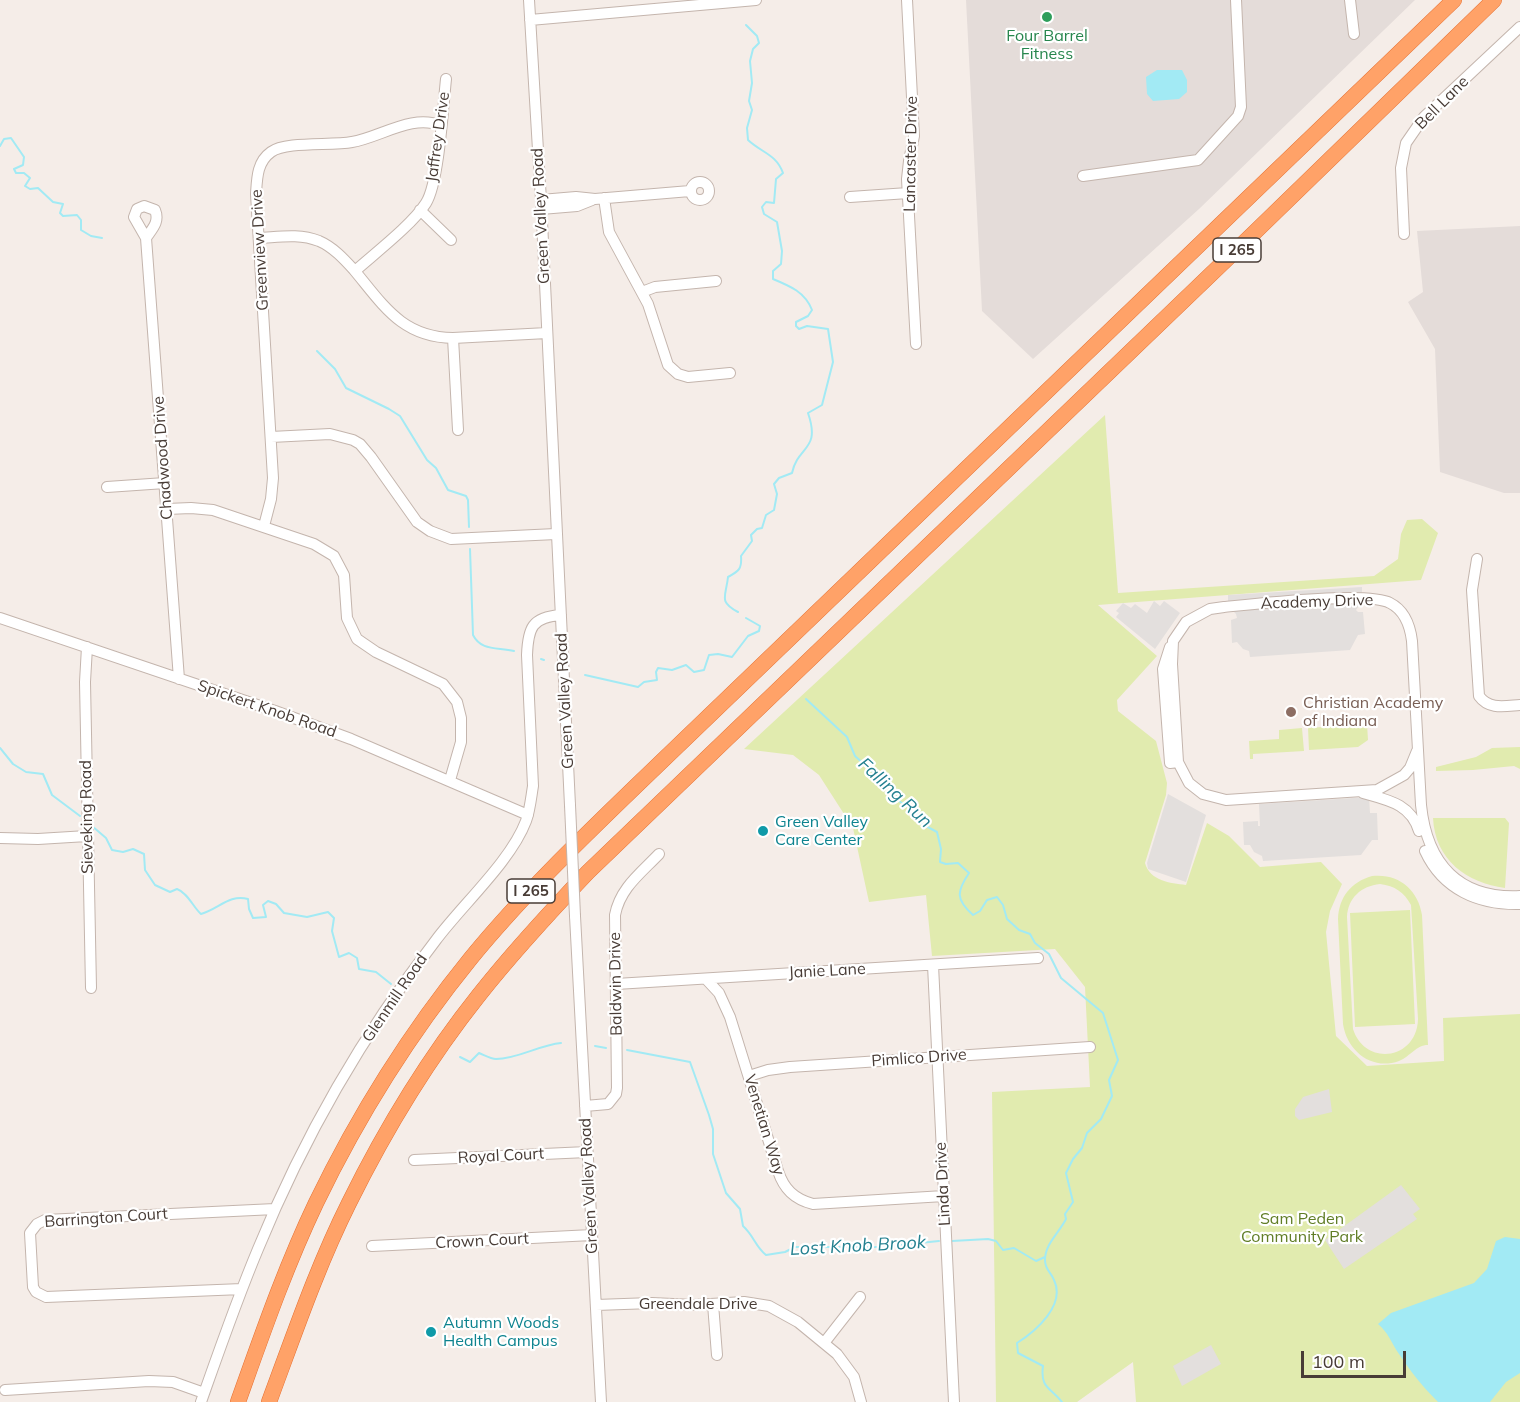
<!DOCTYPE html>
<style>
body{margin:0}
#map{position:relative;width:1520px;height:1402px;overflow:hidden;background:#f5ede8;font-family:Mulish,sans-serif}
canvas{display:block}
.scale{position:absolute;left:1301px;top:1351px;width:105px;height:27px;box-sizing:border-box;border:3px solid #483c36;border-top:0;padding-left:8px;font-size:18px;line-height:21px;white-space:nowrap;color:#483c36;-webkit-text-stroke:4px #fff;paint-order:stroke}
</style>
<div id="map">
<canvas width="1520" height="1402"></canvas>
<div class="scale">100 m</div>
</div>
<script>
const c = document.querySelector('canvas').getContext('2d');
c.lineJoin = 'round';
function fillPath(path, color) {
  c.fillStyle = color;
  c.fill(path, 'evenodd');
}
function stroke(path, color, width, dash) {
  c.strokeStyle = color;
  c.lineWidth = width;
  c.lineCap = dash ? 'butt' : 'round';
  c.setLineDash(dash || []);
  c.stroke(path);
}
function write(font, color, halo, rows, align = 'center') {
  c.font = font + ' Mulish,sans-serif';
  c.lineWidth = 4.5;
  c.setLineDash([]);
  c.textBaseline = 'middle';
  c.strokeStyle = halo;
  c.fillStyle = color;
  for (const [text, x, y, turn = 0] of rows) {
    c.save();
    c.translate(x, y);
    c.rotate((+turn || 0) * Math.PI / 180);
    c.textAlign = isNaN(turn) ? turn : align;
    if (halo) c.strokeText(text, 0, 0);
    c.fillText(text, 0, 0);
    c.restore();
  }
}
const industrial = new Path2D(`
 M966,0H1415L1199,209L1033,359L982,311Z
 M1520,226V493H1504L1440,472L1435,349L1408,302L1423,292L1417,231Z`);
const green = new Path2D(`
 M1105,415L1118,593L1374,576L1398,559L1401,534L1407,520L1422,519L1438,533L1421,580L1098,605L1157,656L1117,700L1118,711L1156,741L1167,783L1166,795L1145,863C1150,881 1170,883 1186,885L1207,823L1229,836L1260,867L1321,862L1342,884L1330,911L1326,932L1336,1036L1367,1066L1444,1061L1443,1018L1520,1014V1402H1136L1133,1362L1077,1402H996L992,1092L1090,1087L1085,987L1055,949L932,956L926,895L869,902L853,828L819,775L793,755L744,749Z
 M1367,724L1368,740L1358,747L1309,750L1308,728Z
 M1302,728L1304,751L1253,754V759H1250L1249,741L1279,739V730Z
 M1520,747V769L1514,766L1473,770L1436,771V767L1476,757L1492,748Z
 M1433,818H1505L1509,823L1505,888C1467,883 1435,860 1433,818Z
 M1372,876C1398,873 1418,889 1422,915L1428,1045C1416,1045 1411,1056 1399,1061C1372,1071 1347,1051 1343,1024L1338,919C1339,897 1351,882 1372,876ZM1380,884C1395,886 1404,892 1411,905L1418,1019C1417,1060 1365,1067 1353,1029L1347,917C1348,898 1361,886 1380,884Z
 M1410,910L1415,1024L1355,1027L1350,913Z`);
const parking = new Path2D(`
 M1362,587V593L1228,602V595Z
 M1154,601L1160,606L1164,601L1180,613L1155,649L1116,617L1119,613L1116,611L1123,603L1131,608L1135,604L1147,613Z
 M1362,602L1356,610L1358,612H1363L1365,634L1358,635L1350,650L1250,657L1249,651L1243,649L1237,642L1232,643L1231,620L1237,618L1236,614L1232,610Z
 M1168,794L1206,815L1186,882L1148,869L1147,863Z
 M1369,797L1370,813H1377L1378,840H1372L1361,855L1263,861L1262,856L1254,852L1250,845H1244L1243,822L1258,821V826H1260L1259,804Z
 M1329,1089L1332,1112L1299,1120L1295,1116V1109L1303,1097Z
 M1401,1185L1420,1209L1413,1214L1417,1219L1344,1269L1325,1240Z
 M1211,1345L1221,1364L1182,1386L1173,1366Z`);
const water = new Path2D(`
 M1157,70H1182L1187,80V92L1179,99L1153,101L1147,94L1146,77Z
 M1505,1237L1520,1239V1373L1506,1382L1490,1402H1438C1423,1387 1411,1372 1399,1354C1392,1344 1388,1332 1378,1324L1391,1313L1474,1283L1487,1269L1496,1241Z`);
const stream = new Path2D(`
 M0,146L4,139L11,138L24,157L23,165L14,169L16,173H24L30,178L25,186L30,189L38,188L53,202L63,204L60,213L63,216L77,215L81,220V230L91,236L102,238
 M317,351L335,369L346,388L389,409L400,416L427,460L436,468L448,490L466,496L468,500L469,527
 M470,549L473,635C481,651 497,647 514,651
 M738,612C718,601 726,597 728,577C739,571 742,569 741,556L752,541L751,535L757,529L762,528L766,515L774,510L777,494L774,484L779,478L792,473C798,445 821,451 808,413L822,405L833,362L828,329L807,326L799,329L796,326V322L808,316L812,310C805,292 790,286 773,279V271L781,264L782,251L777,222L764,214L762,207L766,202L774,203L776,179L783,173C776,154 762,153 748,140L747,128L752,110L749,101L752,83L750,61L753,49L759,43L757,36L746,25
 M541,659L544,660
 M585,675L638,687L644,682L657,680L656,672L658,668L672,670L686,665L694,672L704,670L709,655L718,654L732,657L748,636L759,631L760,626L746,618
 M806,699L847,737L855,756L893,790L897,800L914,810L922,824L937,832L941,849L940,862L946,864L958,863L969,873C957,891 955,899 973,915L980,911L987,900L997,897L1003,905L1007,919L1019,930L1030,934L1035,943L1049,954L1061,978L1103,1013L1118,1060L1109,1080L1112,1096L1101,1119L1087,1133L1082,1148L1073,1159L1066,1173L1073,1202L1065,1214L1066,1219C1059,1233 1045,1244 1045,1260C1045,1270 1051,1272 1054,1280C1066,1305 1036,1331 1017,1343L1018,1353L1043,1366C1040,1388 1050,1387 1062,1402
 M0,748L13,764L26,772L43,774L52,795L80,816
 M92,826L106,838L112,850L123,852L133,849L144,854L145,870L155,885L170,892L177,889C188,893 193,907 201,914C219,909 229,894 248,899L249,909L253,918L266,917L263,905L268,901L276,904L284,913L307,917L328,912L334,918L332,931L339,957L349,953L357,958L359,969L376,972L391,984
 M595,1046L606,1048
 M627,1050L690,1062L709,1115L713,1129V1154L726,1193L740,1209L743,1226C754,1236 755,1246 766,1255L785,1252L795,1247H880L939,1241
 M460,1057L470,1062L479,1053C484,1055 491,1059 496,1059C518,1059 539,1045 561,1043
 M952,1241L988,1239L996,1241L1003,1250L1014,1248L1036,1261L1045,1257`);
const minor = new Path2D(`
 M529,0L541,200L570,805
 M907,0L914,136L909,161L907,179L916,344
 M1350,0L1354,34
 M530,20L756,0
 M1083,176L1198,160L1238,116L1241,107L1236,0
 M691 191a9 9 0 1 1 18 0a9 9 0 1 1-18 0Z
 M850,197L908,193
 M604,198L609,232L648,304L668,365L678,374L688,377L730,373
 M541,200L576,197L595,199L690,191
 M144,206L155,210C160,222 152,229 146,238L134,217L137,209Z
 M541,209L577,206L592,200
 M420,210L451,240
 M1404,234L1401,168L1406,143L1424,117L1520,27
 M146,238L179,679
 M259,238C279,237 299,233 319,241C333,247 344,259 354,270C384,306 402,337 453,338L547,333
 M355,271C374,254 413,224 426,203C439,182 443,107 446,79
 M642,292L655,287L716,281
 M453,338L458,430
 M271,437L330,434L353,440L360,444L371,457L417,522L430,531L451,539L556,534
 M107,487L165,483
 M167,509L191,508L213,510L314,544L334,556L344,575L347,618L357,639L376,652L443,684L457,702L461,718V742L450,780
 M264,526L271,499L273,478L256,194C257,178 257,162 271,152C286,141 331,146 352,142C379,138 413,113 441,126
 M1477,559L1472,590L1479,696C1489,710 1505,706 1520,705
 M0,618L275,711L351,739L528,815
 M87,647L85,682L91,988
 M1170,647L1163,669L1170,763L1178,762
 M1417,751L1410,768L1404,775L1377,790L1226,800L1203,794L1189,783L1178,762L1172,664L1173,641L1186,622L1210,609L1224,607C1254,604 1368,591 1390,603C1404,610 1410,625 1412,641L1421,805C1427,864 1459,899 1520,896
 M1363,793C1388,800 1411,804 1419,831
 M0,838L38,839L87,836
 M1425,851C1443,890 1479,905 1520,904
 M575,916L601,1402
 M933,965L954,1402
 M706,979L719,993L730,1017L778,1171C784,1189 794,1199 813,1204L944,1196
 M616,984L1038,958
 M749,1076L768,1070L790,1067L1090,1047
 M585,1106L608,1104L616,1094L617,1088L615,915C620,888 641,873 659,854
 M414,1160L587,1152
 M372,1246L592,1235
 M242,1289L46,1297L36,1292L33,1287L30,1233L37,1224L45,1220L275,1209
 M713,1304L717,1355
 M596,1305L652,1303L694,1305L744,1302L769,1306L798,1322L837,1354L854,1377L861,1402
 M824,1343L860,1297
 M5,1390L149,1381L173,1382L204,1393
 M201,1402C219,1351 237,1299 258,1249C303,1139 363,1034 436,940C462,905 511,861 526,821C530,810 531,798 533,786L527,655C528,628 532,617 561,615`);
const highway = new Path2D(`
 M238,1402C262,1335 285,1268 316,1203C358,1116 410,1033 471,958C521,897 578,842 635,787L1454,0
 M269,1402C294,1335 317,1267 349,1203C385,1130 428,1059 479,995C513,952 550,912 588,872L1255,232L1494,0`);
const minorBridge = new Path2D(`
 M570,805L575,916`);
const markers = [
 [1047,17,6,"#2e9e5b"],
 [1291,712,6,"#8d6e63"],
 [763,831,6,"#0f9aa8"],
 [431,1332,6,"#0f9aa8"]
];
const shields = [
 [1237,250,48],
 [531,891,48]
];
const shieldNames = [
 ["I 265",1237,250],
 ["I 265",531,891]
];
const leisureNames = [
 ["Four Barrel",1047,36],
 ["Fitness",1047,54]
];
const streetNames = [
 ["Bell Lane",1442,103,-45],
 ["Jaffrey Drive",438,137,-82],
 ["Lancaster Drive",911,154,-89],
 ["Green Valley Road",541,216,-93],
 ["Greenview Drive",260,250,-93],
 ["Chadwood Drive",163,458,-94],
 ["Academy Drive",1317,602,-2],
 ["Green Valley Road",565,701,-93],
 ["Spickert Knob Road",267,709,19],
 ["Sieveking Road",87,817,-91],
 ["Janie Lane",827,971,-3],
 ["Baldwin Drive",616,984,-91],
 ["Glenmill Road",395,998,-56],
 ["Pimlico Drive",919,1058,-4],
 ["Venetian Way",764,1125,73],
 ["Royal Court",501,1156,-3],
 ["Linda Drive",943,1184,-93],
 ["Green Valley Road",589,1186,-93],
 ["Barrington Court",106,1218,-4],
 ["Crown Court",482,1241,-3],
 ["Greendale Drive",698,1304]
];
const educationNames = [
 ["Christian Academy",1303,703],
 ["of Indiana",1303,721]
];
const cultureNames = [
 ["Green Valley",775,822],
 ["Care Center",775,840],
 ["Autumn Woods",443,1323],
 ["Health Campus",443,1341]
];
const parkNames = [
 ["Sam Peden",1302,1219],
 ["Community Park",1302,1237]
];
const waterNames = [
 ["Falling Run",895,793,43],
 ["Lost Knob Brook",858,1246,-3]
];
fillPath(industrial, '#e4dcd9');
fillPath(green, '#e1ebaf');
fillPath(parking, '#e3dfdd');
fillPath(water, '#a2eaf4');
stroke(stream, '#a2eaf4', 2);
stroke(minor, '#c4b5ad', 12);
stroke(highway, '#e57032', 16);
stroke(minor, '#fff', 10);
stroke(highway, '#ffa268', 15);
stroke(minorBridge, '#c4b5ad', 12, []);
stroke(minorBridge, '#fff', 10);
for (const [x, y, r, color] of markers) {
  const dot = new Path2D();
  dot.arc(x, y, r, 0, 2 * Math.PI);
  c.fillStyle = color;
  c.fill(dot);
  stroke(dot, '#fff', 2);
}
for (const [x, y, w] of shields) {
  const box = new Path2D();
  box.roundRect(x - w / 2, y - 12, w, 24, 4.5);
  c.fillStyle = '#fff';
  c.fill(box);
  stroke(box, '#483c36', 1.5);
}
write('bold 15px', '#483c36', null, shieldNames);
write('16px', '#27864d', '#fff', leisureNames);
write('16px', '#483c36', '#fff', streetNames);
write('16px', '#785e54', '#fff', educationNames, 'left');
write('16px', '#0d838f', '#fff', cultureNames, 'left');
write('16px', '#607d26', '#fff', parkNames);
write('italic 18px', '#248190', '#fff', waterNames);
</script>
